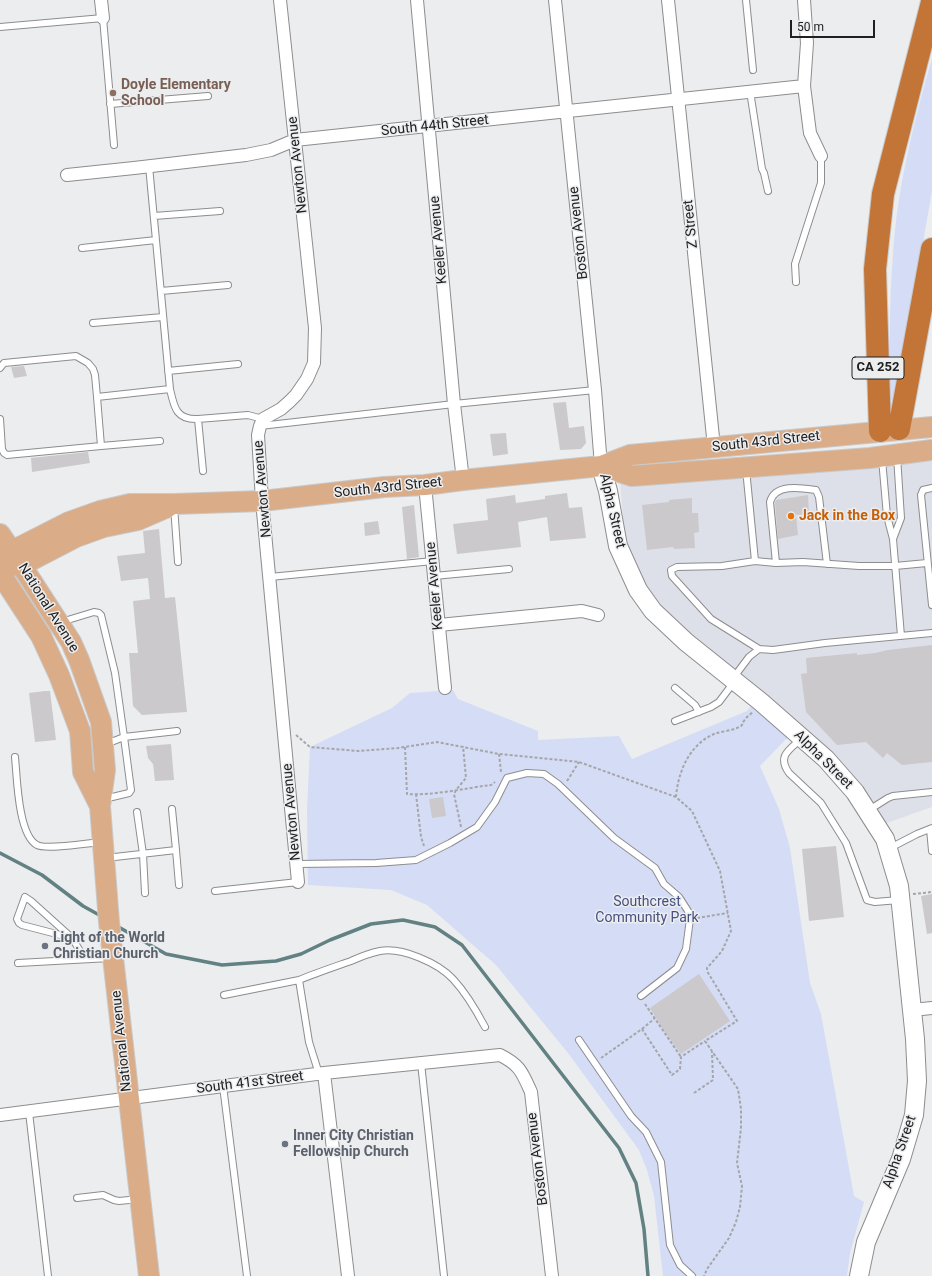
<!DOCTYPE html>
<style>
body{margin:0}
#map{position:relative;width:932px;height:1276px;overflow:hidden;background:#ecedef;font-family:Roboto,sans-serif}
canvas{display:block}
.scale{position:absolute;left:790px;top:20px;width:85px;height:18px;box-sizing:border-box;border:2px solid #202021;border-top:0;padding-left:5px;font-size:12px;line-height:14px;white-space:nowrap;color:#202021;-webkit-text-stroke:3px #ecedef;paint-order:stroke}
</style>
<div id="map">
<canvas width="932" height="1276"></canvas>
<div class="scale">50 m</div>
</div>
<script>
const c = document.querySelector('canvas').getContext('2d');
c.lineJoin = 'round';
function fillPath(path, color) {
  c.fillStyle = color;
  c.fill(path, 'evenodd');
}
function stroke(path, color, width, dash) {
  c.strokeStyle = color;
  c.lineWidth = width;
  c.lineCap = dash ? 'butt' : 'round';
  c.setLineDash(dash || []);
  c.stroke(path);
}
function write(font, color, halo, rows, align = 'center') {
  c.font = font + ' Roboto,sans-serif';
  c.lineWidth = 3;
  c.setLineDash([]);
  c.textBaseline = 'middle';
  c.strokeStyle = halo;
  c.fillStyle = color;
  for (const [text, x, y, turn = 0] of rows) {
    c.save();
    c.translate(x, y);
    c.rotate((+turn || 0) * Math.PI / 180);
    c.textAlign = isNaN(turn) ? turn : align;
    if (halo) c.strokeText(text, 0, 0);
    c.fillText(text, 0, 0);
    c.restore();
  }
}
const built = new Path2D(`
 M932,448V807L881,825L718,660L645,592L625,544L620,480Z`);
const green = new Path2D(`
 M932,58V191L895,401L892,402L889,395C890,348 889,301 893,255C897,188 914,122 932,58Z
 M453,690L458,699L538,731V740L619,736L632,759L747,711L753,704L789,736L760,766L779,809L790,848L810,983L821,1014L854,1196L864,1202L850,1253L847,1276H663L654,1196L647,1170L639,1150L568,1053L496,965L427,905L391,890L308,885L307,810L310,747L392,708L410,693Z`);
const stream = new Path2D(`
 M0,853L42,875L83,906L101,916
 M115,925L166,954L222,965L276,961L301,954L330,940L371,924L403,920L435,927L462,945L619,1148L636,1183L644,1229L648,1276`);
const building = new Path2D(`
 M24,366L27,376L14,378L11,367Z
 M566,402L569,428L584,426L586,443L581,449L560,450L553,403Z
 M506,433L508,454L493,456L490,434Z
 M88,452L90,463L32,472L31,458Z
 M567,493L569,508L582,507L586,538L550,541L547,517L518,522L521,547L457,554L453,524L488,520L486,499L515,495L516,503L545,499V496Z
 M808,495L809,514L796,515L798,535L778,539L775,503L776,500Z
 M692,498V513H698L699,532L694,533L695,548L674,549L673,547L647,550L642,505L669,502V500Z
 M414,505L419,557L407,559L402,507Z
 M378,521L380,534L365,536L364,523Z
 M159,529L165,598L175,597L187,712L142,715L133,706L129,653H138L133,601L150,599L148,578L121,581L117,556L145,553L143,531Z
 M932,645V762L902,765L887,753L883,758L866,742L837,745L806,712L801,674L807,673L806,658L857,653V655L875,653L888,650Z
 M45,691H50L56,740L35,742L29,693Z
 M171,744L174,780L155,781L153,764L148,758L146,746Z
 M443,797L446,816L432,818L429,799Z
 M836,846L844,917L809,921L802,849Z
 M932,894V933L927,934L921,896Z
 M699,974L730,1021L681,1054L664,1031L650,1008Z`);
const path = new Path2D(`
 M296,735L310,747L358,751L398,748L437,742L499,754L579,762L676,797L692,811L720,871L731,931L722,951L707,968V971L737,1021L705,1041L738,1089L741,1109V1128L737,1163L742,1186L740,1207L736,1222L729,1238L707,1269L704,1276
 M405,747L407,794C432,796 466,788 491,785L495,782
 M499,754L501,772
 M567,781L579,762
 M416,794L421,837L424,846
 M676,797C678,772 689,745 714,734C722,731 733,731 741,726C744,723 741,724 744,721C746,717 750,715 753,712
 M461,827L454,794L456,790L466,778L463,746
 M913,894L932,892
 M697,918L728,913
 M645,1004L681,1057
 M642,1029L654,1019
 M601,1058L642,1029L672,1075L680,1069L681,1057L705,1041
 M694,1093L713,1080L712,1052`);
const lane = new Path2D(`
 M746,0L753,70
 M0,27L103,18L114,145
 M750,91L762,169L764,173L768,191
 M110,104L208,96
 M149,166L170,389
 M154,216L220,211
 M82,248L156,240
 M796,282L795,264L821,183V156
 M161,291L228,285
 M93,323L163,317
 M0,368L4,363L76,356L88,363L93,369L95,375L97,397
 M168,371L238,364
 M0,419L2,449L4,453L7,455L101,446
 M260,426L454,404L595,390
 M160,441L101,446L97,397L170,389C174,407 176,420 198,419
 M882,459L887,516L893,539L901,636
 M746,469L755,561L722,566L677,567L671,570L672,576L711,619L759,649
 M203,471L198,419L248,415L263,419
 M932,488L923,490L921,495L932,605
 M174,506L178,562
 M893,539L901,518L897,456
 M755,561L776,563L803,562L859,566H895L927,563
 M776,563L770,502C775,483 802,488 816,490L819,497L827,564
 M434,576L509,569
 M270,577L433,561
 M61,622L94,612L99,613L101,615L115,673L124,737L131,790L129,793L104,799
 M734,677L749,657L759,649L773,650L825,643L932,633
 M675,688L695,705L699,712
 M675,721L711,707L719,702L734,682
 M801,739C789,750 777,756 789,773L821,803L846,843L867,900L875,902L899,900
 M106,744L124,737L177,731
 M15,757C17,777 18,835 37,845C46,850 88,843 101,842
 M172,809L176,850
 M869,810L888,798L893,796L932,792
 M137,812L143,854L145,893
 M930,829L932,851
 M890,848L917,834L932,828
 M106,858L176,850L179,885
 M297,864L376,863L416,860L450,843L477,827L495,802L507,778L527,773L544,774L558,784L614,838L655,868L664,884L679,897L688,911L690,919L686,949L677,968L641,996
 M215,891L298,882
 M72,938L31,901L25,897L17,919L19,923L22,925L72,938L85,959
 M18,963L110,958
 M299,980C316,973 334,967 351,961C360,957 370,953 380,951C402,947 438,963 453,979C466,993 476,1010 485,1027
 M224,995L299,980L309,1042L319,1074
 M579,1040L631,1116L646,1132L661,1162L670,1245L680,1265L692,1276
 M421,1063L444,1276
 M223,1086L247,1276
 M29,1112L48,1276
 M77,1198L103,1195L114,1200L119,1201L139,1199`);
const street = new Path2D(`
 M101,0L103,18
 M280,0L315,328L314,363L307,379L296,395L289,402L281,409L263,419L260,426L258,435L262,501L298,882
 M417,0L454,404L463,480
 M555,0L595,390L601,466
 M668,0L714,447
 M804,0L807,43L804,86L810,133L821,156
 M67,175L134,168L246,155L271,150L295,140L804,86
 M425,485L445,688
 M439,625L582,611L598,615
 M912,1010L932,1008
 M324,1073L348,1276
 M0,1115L324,1073L500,1055C520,1065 522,1072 531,1092L552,1276`);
const secondary = new Path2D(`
 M601,466L608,491L618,546L638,590L653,611L686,642L761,702L826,759L855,792L885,839L899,886L915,1039L917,1081L914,1115L901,1159L866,1242L859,1276`);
const primary = new Path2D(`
 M601,466L632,476L870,458L932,450
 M0,534L27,574L71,642L79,660L101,722L105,770L100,806L109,922L149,1276
 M0,563L12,551L69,522L100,511L130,504H174L262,501L384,487L425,485L463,480L601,466L630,455L932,427
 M8,566L22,565L76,537L104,527L138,520L168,507
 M0,573L41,636L59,675L80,731L83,772L100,806`);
const highway = new Path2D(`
 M899,429L932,249
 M880,431L875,269L883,194L932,2`);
const markers = [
 [113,93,4,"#8d6e63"],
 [791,516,4,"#e8710a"],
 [45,946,4,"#6b7280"],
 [285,1144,4,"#6b7280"]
];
const shields = [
 [878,368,52]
];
const shieldNames = [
 ["CA 252",878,368]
];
const educationNames = [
 ["Doyle Elementary",121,85],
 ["School",121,101]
];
const streetNames = [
 ["South 44th Street",435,126,-6],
 ["Newton Avenue",298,165,-96],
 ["Z Street",691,224,-96],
 ["Boston Avenue",579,233,-96],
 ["Keeler Avenue",439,240,-95],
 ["South 43rd Street",766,442,-6],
 ["South 43rd Street",388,488,-6],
 ["Newton Avenue",263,489,-95],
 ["Alpha Street",612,511,77],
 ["Keeler Avenue",435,586,-95],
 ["National Avenue",48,608,58],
 ["Alpha Street",823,760,45],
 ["Newton Avenue",292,812,-95],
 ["National Avenue",122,1041,-96],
 ["South 41st Street",250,1083,-7],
 ["Alpha Street",900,1152,-71],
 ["Boston Avenue",538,1159,-97]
];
const foodNames = [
 ["Jack in the Box",799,516]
];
const parkNames = [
 ["Southcrest",647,902],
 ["Community Park",647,918]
];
const worshipNames = [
 ["Light of the World",53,938],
 ["Christian Church",53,954],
 ["Inner City Christian",293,1136],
 ["Fellowship Church",293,1152]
];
fillPath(built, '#dde0e9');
fillPath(green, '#d5dcf6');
stroke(stream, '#628183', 3.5);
fillPath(building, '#cbc9cb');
stroke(lane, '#8d8d8f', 8);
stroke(street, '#8d8d8f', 14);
stroke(secondary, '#8d8d8f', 20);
stroke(primary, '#c9c9ca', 22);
stroke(highway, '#c9c9ca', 24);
stroke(path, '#a5a6a8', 2, [3, 2]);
stroke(lane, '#fff', 6);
stroke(street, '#fff', 12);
stroke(secondary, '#fff', 18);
stroke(primary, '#daac87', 20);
stroke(highway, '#c27537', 22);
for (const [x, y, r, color] of markers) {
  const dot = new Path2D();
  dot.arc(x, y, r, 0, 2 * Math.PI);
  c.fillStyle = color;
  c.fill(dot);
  stroke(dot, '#ecedef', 1.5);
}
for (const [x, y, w] of shields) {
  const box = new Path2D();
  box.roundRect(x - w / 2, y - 11, w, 22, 3);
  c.fillStyle = '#ecedef';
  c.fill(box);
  stroke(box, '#202021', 1);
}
write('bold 13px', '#202021', null, shieldNames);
write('bold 14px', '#785e54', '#ecedef', educationNames, 'left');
write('14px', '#202021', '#ecedef', streetNames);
write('bold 14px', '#c56008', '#ecedef', foodNames, 'left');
write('14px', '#46507f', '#ecedef', parkNames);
write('bold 14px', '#5b616d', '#ecedef', worshipNames, 'left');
</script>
